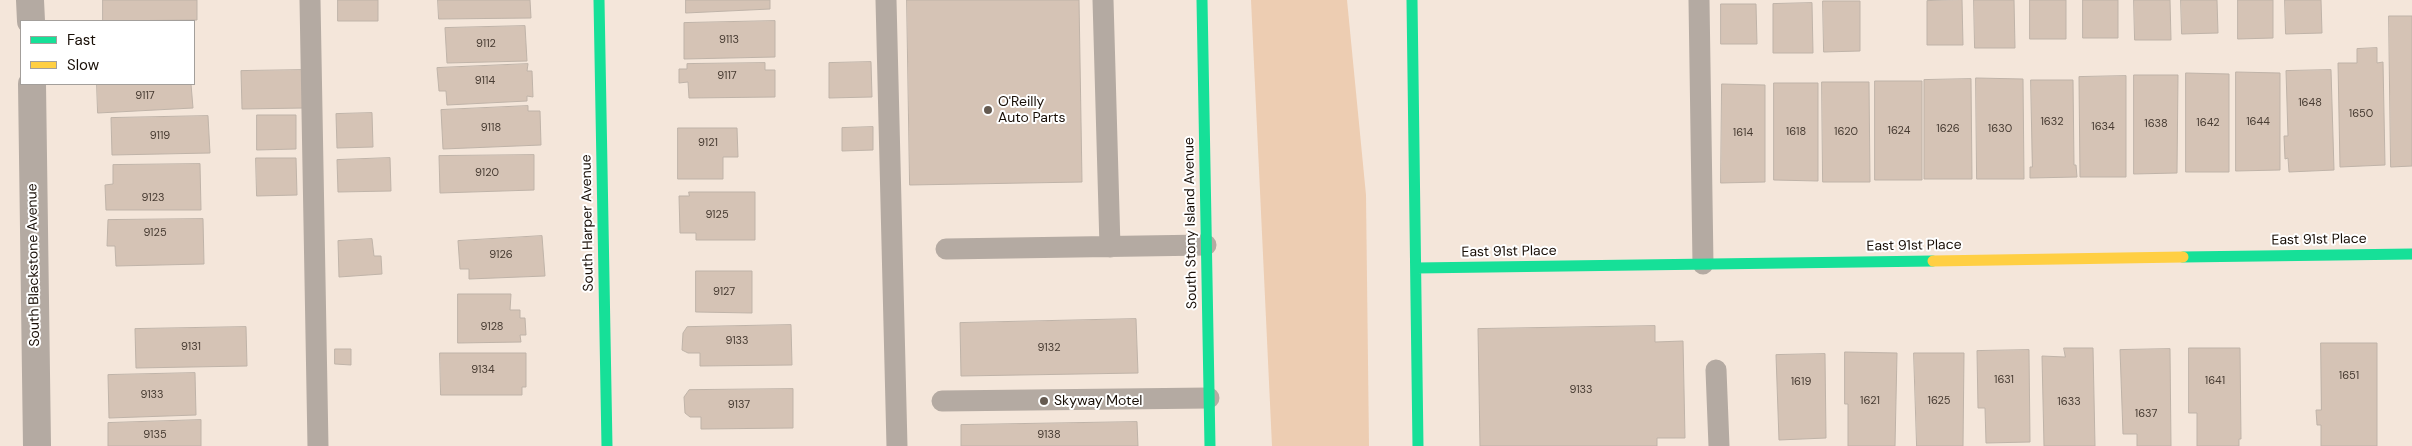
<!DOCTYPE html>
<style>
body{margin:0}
#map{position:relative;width:2412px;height:446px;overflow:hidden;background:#f4e6da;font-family:"DM Sans",sans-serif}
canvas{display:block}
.legend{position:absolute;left:20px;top:20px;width:175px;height:65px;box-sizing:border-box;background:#fff;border:1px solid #a39f9b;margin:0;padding:6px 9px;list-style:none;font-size:15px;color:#180e06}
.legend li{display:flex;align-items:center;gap:10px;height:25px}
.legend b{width:25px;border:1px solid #a39f9b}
</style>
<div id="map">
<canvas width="2412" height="446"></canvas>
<ul class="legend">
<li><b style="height:6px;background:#16e098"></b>Fast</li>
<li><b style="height:6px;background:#ffcf43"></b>Slow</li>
</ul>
</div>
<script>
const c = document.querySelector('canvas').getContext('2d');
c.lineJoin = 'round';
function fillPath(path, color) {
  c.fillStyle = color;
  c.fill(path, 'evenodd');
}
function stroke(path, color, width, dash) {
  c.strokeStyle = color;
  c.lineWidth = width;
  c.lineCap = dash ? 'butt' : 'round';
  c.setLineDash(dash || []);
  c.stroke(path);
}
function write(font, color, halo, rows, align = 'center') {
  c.font = font + ' "DM Sans",sans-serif';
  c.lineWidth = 4;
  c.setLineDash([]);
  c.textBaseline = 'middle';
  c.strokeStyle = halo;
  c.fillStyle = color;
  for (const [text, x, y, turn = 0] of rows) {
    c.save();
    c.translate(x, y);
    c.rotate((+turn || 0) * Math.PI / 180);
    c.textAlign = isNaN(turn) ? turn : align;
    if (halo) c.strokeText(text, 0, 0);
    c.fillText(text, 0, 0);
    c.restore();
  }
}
const green = new Path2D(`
 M1251,0H1347L1366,195L1369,446H1272Z`);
const building = new Path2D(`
 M103,0H197V20L103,21Z
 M338,0H378V21H338Z
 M438,0H530L531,18L439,19Z
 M686,0H770V9L686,13Z
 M907,0H1079L1082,182L910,185Z
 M1962,0L1963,45H1927V1Z
 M1974,0H2014L2015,48H1975Z
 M2030,0H2066V39H2030Z
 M2083,0H2118V38H2083Z
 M2134,0H2170L2171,40H2135Z
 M2181,0H2217L2218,33L2182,34Z
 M2238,0H2273V38L2238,39Z
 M2285,0H2321L2322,33L2286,34Z
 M1823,1H1860V51L1824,52Z
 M1812,3L1813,53H1773V4Z
 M1721,4H1756L1757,44H1721Z
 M2389,16H2412V166L2391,167Z
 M775,21V57L684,59V23Z
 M525,26L527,61L447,63L445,28Z
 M2377,48V63L2383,62L2385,165L2340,167L2338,63H2357V49Z
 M871,62L872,97L829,98V63Z
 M765,63V70H775V97L689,98L688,82L679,83V69H687V64Z
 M528,64L527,71H532L533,97L527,96V101L447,105L446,91H439L437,68Z
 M303,70L304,108L242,109L241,71Z
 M2331,70L2334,170L2289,172L2288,158L2285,159L2284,136H2288L2286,71Z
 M2236,72L2280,73V170L2236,171Z
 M2186,73L2229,74V172H2186Z
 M2134,75H2178L2177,173L2134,174Z
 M2126,76V177H2080L2079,77Z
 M1976,78L2023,79L2024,179H1977Z
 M1971,79L1972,179H1924V80Z
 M2031,80H2073L2074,165H2076L2077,177L2030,178V167H2032Z
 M1875,81H1922V180H1875Z
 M1822,82H1869L1870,182H1823Z
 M1774,83H1818V181L1774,180Z
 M97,84H191L193,108L98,113Z
 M1722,84L1765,85V182L1721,183Z
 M528,106V111H540L541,145L443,149L441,110Z
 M372,113L373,147L337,148L336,114Z
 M257,115H296V149L257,150Z
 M208,116L210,153L112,155L111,118Z
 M873,127V150L842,151V128Z
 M678,128H737L738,157H723V179H678Z
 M534,155V190L440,193L439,156Z
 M256,158H296L297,195L257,196Z
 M390,158L391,191L338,192L337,160Z
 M200,164L201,210H106L105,185L113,184V165Z
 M689,192H755V240H696V233H680L679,196H689Z
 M203,219L204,264L116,266L115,246H107L108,220Z
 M542,236L545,276L469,279V269H460L458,241Z
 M372,239L374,256H381L382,274L339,277L338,241Z
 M696,271H752V313L696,312Z
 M458,294H511L510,310H520V318H525L526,335H520L521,342L458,343Z
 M1136,319L1138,373L961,376L960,323Z
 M791,325L792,365L700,366V353H688L682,350L683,333L687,327Z
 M1655,326V342L1683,341L1685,438H1657V446H1480L1478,329Z
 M246,327L247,366L136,368L135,329Z
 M2321,343H2377V446H2321V425H2317L2316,410H2321Z
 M2064,348H2093L2095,446H2044L2042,356L2065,357Z
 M2189,348H2240L2241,439H2239V446H2197V413H2189Z
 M335,349H351V365L335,364Z
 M2170,349L2171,446H2137V434H2123L2120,350Z
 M2029,350L2030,442L1986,443L1985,408H1978L1977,351Z
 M1845,352L1897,353L1895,446H1848V404H1845Z
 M440,353H526V387H522V395H441Z
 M1914,353H1964L1963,446H1917Z
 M1825,354L1826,438L1779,440L1776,355Z
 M195,373L196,415L109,418L108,375Z
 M793,389V428L701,429V417H690L685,413L684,397L689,390Z
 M201,420V446H108V423Z
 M1137,422L1138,446H961V425Z`);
const lane = new Path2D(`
 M310,0L318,446
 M886,0L897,446
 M1103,0L1110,247
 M1699,0L1703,264
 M946,249L1206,245
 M1716,370L1719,446
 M942,401L1209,398`);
const street = new Path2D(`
 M30,0L31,21
 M32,84L37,446`);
const fast = new Path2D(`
 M599,0L607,446
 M1202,0L1210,446
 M1412,0L1418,446
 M2183,257L2412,254
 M1416,268L1933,261`);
const slow = new Path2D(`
 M1933,261L2183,257`);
const markers = [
 [988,110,5,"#655a50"],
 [1044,401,5,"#655a50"]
];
const numberNames = [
 ["9113",729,40],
 ["9112",486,44],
 ["9117",727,76],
 ["9114",485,81],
 ["9117",145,96],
 ["1648",2310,103],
 ["1650",2361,114],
 ["1632",2052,122],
 ["1644",2258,122],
 ["1642",2208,123],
 ["1638",2156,124],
 ["1634",2103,127],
 ["9118",491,128],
 ["1626",1948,129],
 ["1630",2000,129],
 ["1624",1899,131],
 ["1618",1796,132],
 ["1620",1846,132],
 ["1614",1743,133],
 ["9119",160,136],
 ["9121",708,143],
 ["9120",487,173],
 ["9123",153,198],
 ["9125",717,215],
 ["9125",155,233],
 ["9126",501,255],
 ["9127",724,292],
 ["9128",492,327],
 ["9133",737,341],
 ["9131",191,347],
 ["9132",1049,348],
 ["9134",483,370],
 ["1651",2349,376],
 ["1631",2004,380],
 ["1641",2215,381],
 ["1619",1801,382],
 ["9133",1581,390],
 ["9133",152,395],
 ["1621",1870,401],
 ["1625",1939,401],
 ["1633",2069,402],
 ["9137",739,405],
 ["1637",2146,414],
 ["9135",155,435],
 ["9138",1049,435]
];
const poiNames = [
 ["O'Reilly",998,102],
 ["Auto Parts",998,118],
 ["Skyway Motel",1054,401]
];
const streetNames = [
 ["South Harper Avenue",588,223,-91],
 ["South Stony Island Avenue",1191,223,-91],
 ["East 91st Place",2319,240,-1],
 ["East 91st Place",1914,246,-1],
 ["East 91st Place",1509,252,-1],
 ["South Blackstone Avenue",34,265,-91]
];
fillPath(green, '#edcdb2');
fillPath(building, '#d5c3b5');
stroke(building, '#bfb3a8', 1);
stroke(lane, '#b4aaa2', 21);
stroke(street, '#b4aaa2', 28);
stroke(fast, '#16e098', 11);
stroke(slow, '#ffcf43', 11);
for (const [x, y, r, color] of markers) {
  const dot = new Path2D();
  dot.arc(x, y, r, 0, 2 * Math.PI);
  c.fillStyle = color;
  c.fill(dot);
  stroke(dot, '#fff', 2);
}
write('11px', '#473b32', null, numberNames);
write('14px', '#180e06', '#fff', poiNames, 'left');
write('14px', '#180e06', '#fff', streetNames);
</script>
